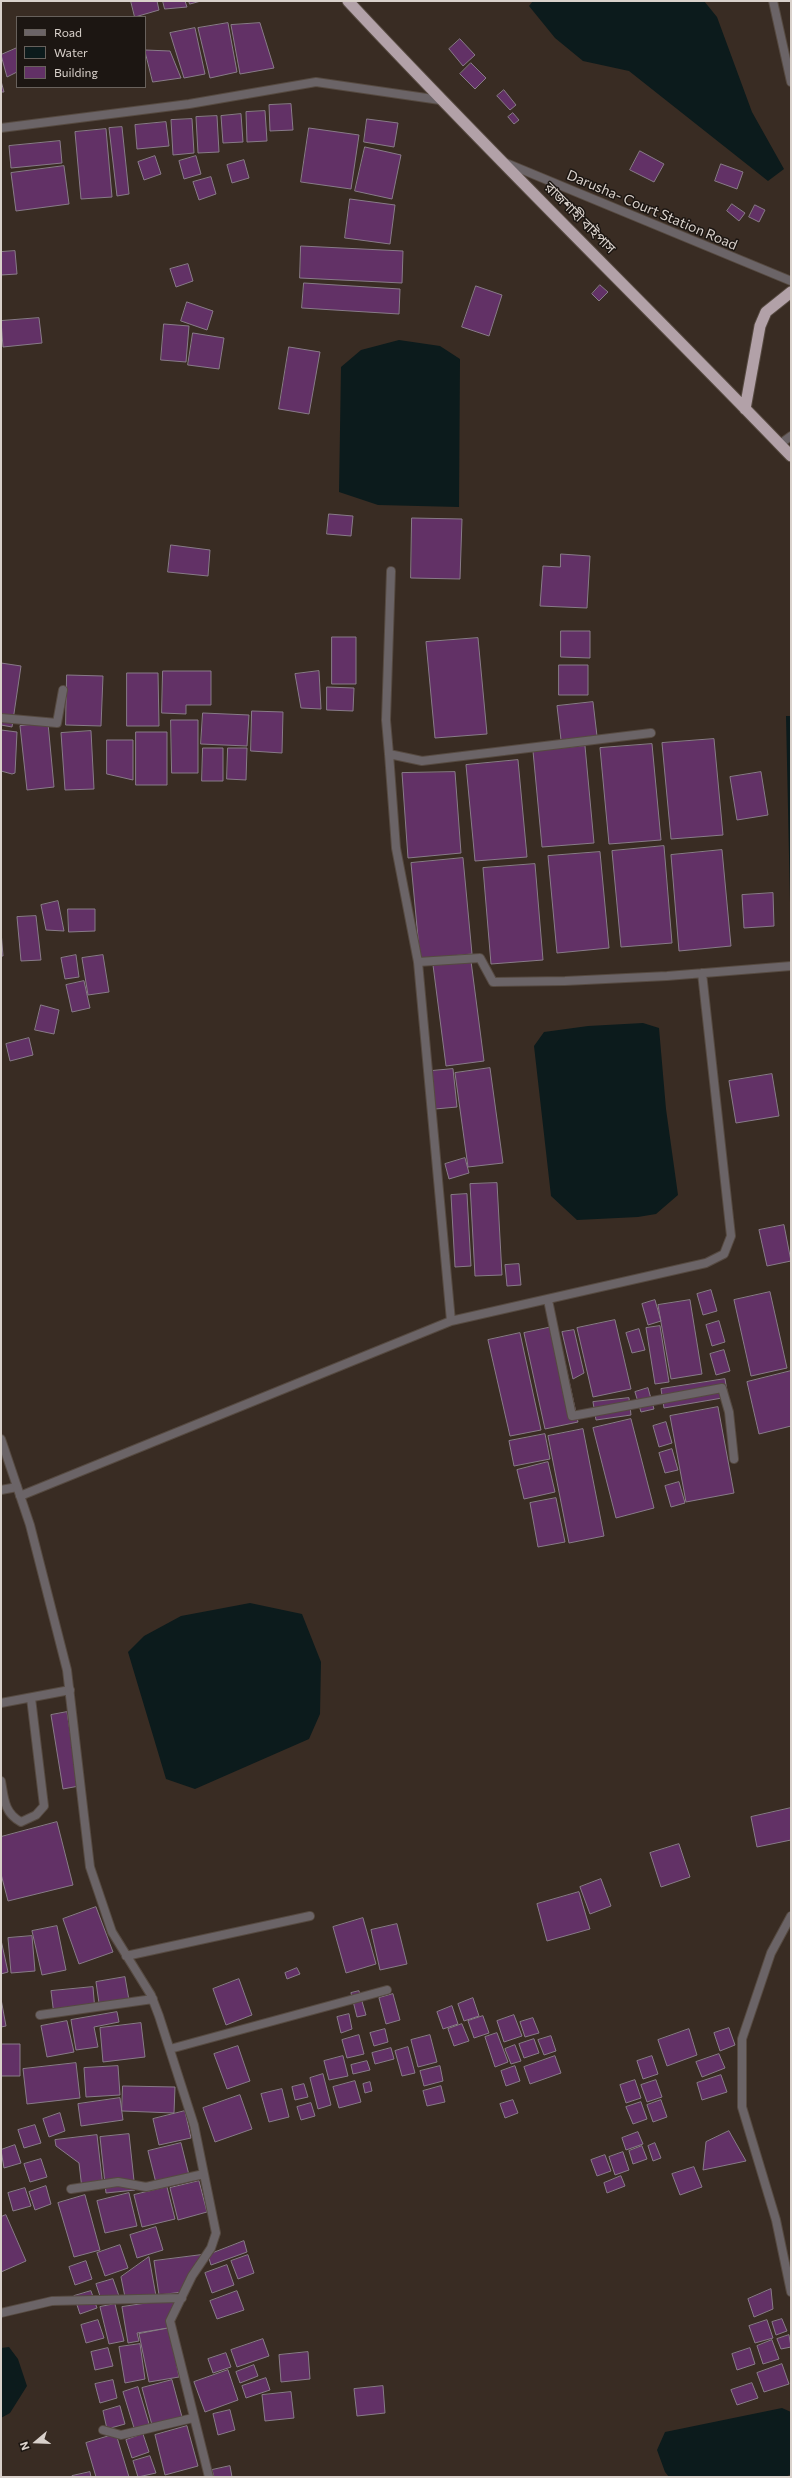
<!DOCTYPE html>
<meta charset="utf-8">
<style>
body{margin:0}
#map{position:relative;width:792px;height:2478px;overflow:hidden;background:#392c23;font-family:Commissioner,sans-serif}
canvas{display:block}
.frame{position:absolute;inset:0;border:2px solid #d9d1cb;pointer-events:none}
.legend{position:absolute;left:16px;top:16px;width:130px;height:72px;box-sizing:border-box;background:#1c1612;border:1px solid #68615c;margin:0;padding:5px 7px;list-style:none;font-size:12px;color:#d9d1cb}
.legend li{display:flex;align-items:center;gap:8px;height:20px}
.legend b{width:20px;border:1px solid #68615c}
.north{position:absolute;left:16px;top:2422px;width:40px;height:40px;-webkit-text-stroke:3px #1c1612;paint-order:stroke;rotate:251deg;font-size:11px;font-weight:700;line-height:16px;text-align:center;color:#d9d1cb}
.north::after{content:'';display:block;margin:auto;width:14px;height:18px;background:#d9d1cb;clip-path:polygon(50% 0,100% 100%,50% 72%,0 100%)}
</style>
<div id="map">
<canvas width="792" height="2478"></canvas>
<div class="frame"></div>
<ul class="legend">
<li><b style="height:5px;background:#6b6467"></b>Road</li>
<li><b style="height:11px;background:#0c1b1c"></b>Water</li>
<li><b style="height:11px;background:#623166"></b>Building</li>
</ul>
<div class="north">N</div>
</div>
<script>
const c = document.querySelector('canvas').getContext('2d');
c.lineJoin = 'round';
function fillPath(path, color) {
  c.fillStyle = color;
  c.fill(path, 'evenodd');
}
function stroke(path, color, width, dash) {
  c.strokeStyle = color;
  c.lineWidth = width;
  c.lineCap = dash ? 'butt' : 'round';
  c.setLineDash(dash || []);
  c.stroke(path);
}
function write(font, color, halo, rows, align = 'center') {
  c.font = font + ' Commissioner,"Noto Sans Bengali",sans-serif';
  c.lineWidth = 3;
  c.setLineDash([]);
  c.textBaseline = 'middle';
  c.strokeStyle = halo;
  c.fillStyle = color;
  for (const [text, x, y, turn = 0] of rows) {
    c.save();
    c.translate(x, y);
    c.rotate((+turn || 0) * Math.PI / 180);
    c.textAlign = isNaN(turn) ? turn : align;
    if (halo) c.strokeText(text, 0, 0);
    c.fillText(text, 0, 0);
    c.restore();
  }
}
const water = new Path2D(`
 M533,1H704L717,17L752,112L784,169L768,181L629,71L583,61L555,38L529,6Z
 M399,340L440,346L460,359L459,507L378,505L339,492L341,367L361,350Z
 M786,716H791V903L790,902Z
 M643,1023L659,1028L666,1109L678,1195L656,1214L638,1217L577,1220L551,1196L534,1046L544,1032L588,1026Z
 M250,1603L302,1614L321,1662L320,1714L309,1739L195,1789L166,1779L128,1652L144,1636L181,1616Z
 M9,2347L18,2359L27,2386L10,2413L1,2418V2348Z
 M782,2408L791,2412V2474L786,2477H669L665,2472L657,2450L665,2432Z`);
const building = new Path2D(`
 M131,1H157L159,10L135,17Z
 M163,1H185L187,7L165,9Z
 M189,1H201L190,4Z
 M228,23L237,72L210,78L198,28Z
 M260,23L274,68L240,74L231,25Z
 M195,28L205,74L184,78L170,33Z
 M460,39L475,55L463,66L449,49Z
 M17,48V72L7,77L1,55Z
 M145,50L170,51L181,78L153,82Z
 M471,63L486,78L475,89L460,74Z
 M1,81L4,92H1Z
 M504,90L516,105L510,110L497,96Z
 M291,104L293,130L270,131L269,105Z
 M265,111L267,141L247,142L246,112Z
 M513,113L519,120L514,124L508,117Z
 M241,114L243,142L223,143L221,116Z
 M217,116L219,152L198,153L196,117Z
 M192,119L194,153L173,155L171,120Z
 M367,119L398,123L394,147L364,142Z
 M166,122L169,146L137,149L135,125Z
 M122,127L129,194L117,196L109,128Z
 M309,128L359,135L351,189L301,182Z
 M106,129L112,197L81,199L75,132Z
 M60,141L62,163L11,168L9,146Z
 M365,147L401,155L392,199L355,191Z
 M640,151L664,164L654,182L630,170Z
 M155,156L161,174L144,180L138,162Z
 M196,156L201,174L184,179L179,161Z
 M244,160L249,178L232,183L227,165Z
 M721,164L743,172L737,189L715,181Z
 M64,166L69,204L16,211L11,173Z
 M211,177L216,194L199,200L193,182Z
 M350,199L395,205L390,244L345,238Z
 M732,204L745,213L739,221L727,211Z
 M755,205L765,210L759,222L749,217Z
 M301,246L403,251L402,283L300,278Z
 M15,251L17,274L1,275V252Z
 M188,264L193,281L176,287L170,269Z
 M304,283L400,289L399,314L302,308Z
 M600,285L608,292L599,301L592,294Z
 M476,286L502,295L489,336L462,327Z
 M187,302L213,311L207,330L181,321Z
 M39,318L42,343L3,347L1,321Z
 M164,324L189,326L186,362L161,360Z
 M193,333L224,338L219,369L188,365Z
 M289,347L320,352L309,414L279,409Z
 M329,514L353,516L351,536L327,534Z
 M412,518L462,519L460,579L411,578Z
 M171,545L210,550L208,576L168,572Z
 M561,554L590,556L587,608L540,606L543,566L560,567Z
 M561,631H590V658L561,657Z
 M332,637H356V684H332Z
 M478,638L487,734L435,738L426,642Z
 M1,663L21,666L12,727L1,725Z
 M559,665H588V695H559Z
 M163,671H211V705H186V714L162,713Z
 M319,671L321,709L301,708L295,674Z
 M127,673H158L159,726H127Z
 M67,675L103,676L101,726L66,725Z
 M327,687L354,688L353,711L327,710Z
 M593,702L597,736L561,740L557,706Z
 M252,711L283,712L282,753L251,751Z
 M203,713L249,715L247,746L201,744Z
 M171,720H198V773H172Z
 M48,723L54,787L27,790L20,726Z
 M1,730L17,732L15,773L12,774L1,771Z
 M91,731L94,789L65,790L61,733Z
 M136,732H167V785H136Z
 M714,739L723,835L671,839L662,743Z
 M107,740H133V780L107,774Z
 M652,744L661,840L609,844L600,748Z
 M585,746L594,843L542,847L533,751Z
 M203,748H223V781H202Z
 M228,748H247L246,780L227,779Z
 M518,760L527,857L475,861L466,765Z
 M455,772L461,853L408,858L402,773Z
 M761,772L768,815L737,820L730,777Z
 M664,846L672,943L621,947L612,851Z
 M722,850L731,946L679,951L671,855Z
 M600,852L609,948L557,953L548,856Z
 M463,858L472,954L420,959L411,863Z
 M535,864L543,960L491,964L483,868Z
 M773,893L774,926L744,928L742,895Z
 M58,901L64,931L46,930L41,905Z
 M68,909H95V931L69,932Z
 M36,916L41,960L21,961L17,917Z
 M1,931L3,956H1Z
 M76,955L79,977L65,979L61,958Z
 M103,955L109,992L88,995L82,958Z
 M471,961L484,1061L446,1066L433,965Z
 M84,981L90,1008L72,1012L66,985Z
 M41,1005L59,1010L54,1034L35,1030Z
 M29,1038L33,1055L10,1061L6,1044Z
 M490,1068L503,1163L468,1167L455,1073Z
 M453,1069L457,1107L435,1109L431,1071Z
 M772,1074L779,1116L736,1123L729,1081Z
 M465,1158L469,1173L449,1179L445,1164Z
 M497,1183L502,1275L475,1276L470,1184Z
 M467,1194L471,1266L455,1267L451,1195Z
 M784,1225L791,1261L767,1266L759,1230Z
 M519,1264L521,1285L507,1286L505,1265Z
 M711,1290L717,1311L703,1315L697,1294Z
 M770,1292L787,1368L751,1376L734,1300Z
 M655,1300L661,1321L648,1325L642,1304Z
 M690,1300L702,1374L671,1379L658,1305Z
 M615,1320L631,1389L593,1397L577,1328Z
 M719,1321L725,1342L712,1346L706,1325Z
 M557,1326L578,1422L545,1429L524,1333Z
 M660,1326L669,1382L655,1384L646,1328Z
 M639,1329L645,1350L632,1353L626,1333Z
 M574,1330L584,1373L573,1379L562,1332Z
 M520,1333L541,1430L510,1436L488,1340Z
 M724,1350L730,1371L716,1375L710,1354Z
 M791,1371V1426L759,1434L747,1382Z
 M725,1379L728,1397L664,1408L661,1389Z
 M648,1388L654,1409L641,1412L635,1392Z
 M629,1398L631,1415L596,1420L593,1402Z
 M718,1407L734,1493L686,1502L670,1416Z
 M631,1419L654,1508L616,1518L593,1428Z
 M666,1422L672,1443L659,1447L653,1426Z
 M583,1429L604,1536L569,1543L548,1436Z
 M545,1434L550,1459L514,1466L509,1441Z
 M672,1449L678,1470L665,1473L659,1453Z
 M548,1462L555,1492L524,1499L517,1470Z
 M679,1482L685,1503L671,1507L665,1486Z
 M556,1498L565,1542L538,1547L530,1503Z
 M67,1712L79,1786L63,1789L51,1715Z
 M791,1808V1840L757,1847L751,1817Z
 M57,1822L73,1885L8,1901L1,1874V1837Z
 M679,1844L690,1877L661,1887L650,1853Z
 M601,1879L611,1906L590,1914L580,1887Z
 M579,1892L590,1929L547,1941L537,1904Z
 M96,1907L113,1952L79,1964L63,1919Z
 M363,1918L376,1964L346,1973L333,1927Z
 M397,1924L407,1964L380,1970L371,1930Z
 M57,1926L66,1970L42,1975L32,1931Z
 M32,1936L35,1971L11,1973L8,1938Z
 M1,1940L8,1972L1,1974Z
 M297,1968L300,1974L287,1979L285,1973Z
 M125,1977L130,2006L100,2010L96,1982Z
 M239,1979L252,2015L226,2025L213,1989Z
 M93,1987L95,2011L54,2015L51,1991Z
 M359,1991L366,2015L357,2017L351,1993Z
 M393,1994L400,2020L386,2024L379,1998Z
 M473,1998L479,2016L464,2021L458,2004Z
 M1,1999L6,2026L1,2027Z
 M452,2006L458,2024L443,2029L437,2012Z
 M117,2012L119,2022L94,2027L98,2047L76,2050L71,2020Z
 M349,2014L352,2029L341,2033L337,2017Z
 M514,2015L522,2036L504,2042L497,2021Z
 M483,2016L489,2033L474,2038L468,2021Z
 M533,2018L539,2033L525,2037L520,2022Z
 M67,2021L74,2052L47,2057L41,2026Z
 M141,2023L145,2057L103,2062L100,2028Z
 M462,2024L469,2041L454,2046L448,2029Z
 M729,2028L735,2045L720,2051L714,2033Z
 M385,2029L388,2042L374,2046L370,2033Z
 M689,2029L697,2055L667,2066L658,2040Z
 M497,2033L508,2062L495,2067L485,2037Z
 M359,2035L364,2054L347,2058L342,2040Z
 M430,2035L437,2062L418,2067L411,2040Z
 M551,2036L556,2051L544,2055L538,2040Z
 M534,2039L539,2053L524,2058L519,2044Z
 M1,2044H20V2076H1Z
 M515,2045L521,2061L511,2064L505,2049Z
 M238,2046L250,2081L227,2089L214,2054Z
 M408,2047L415,2073L402,2076L395,2051Z
 M391,2048L394,2059L375,2064L372,2053Z
 M719,2054L725,2068L702,2077L696,2062Z
 M343,2056L348,2076L329,2080L324,2061Z
 M555,2056L561,2073L530,2084L524,2067Z
 M652,2056L658,2074L643,2079L637,2061Z
 M367,2061L370,2070L353,2074L351,2065Z
 M76,2063L80,2098L27,2104L23,2069Z
 M118,2066L120,2095L86,2097L84,2068Z
 M440,2066L443,2081L424,2086L420,2071Z
 M515,2066L520,2081L506,2086L501,2071Z
 M323,2074L331,2105L318,2109L310,2078Z
 M721,2075L727,2092L702,2100L697,2083Z
 M635,2080L641,2098L626,2103L620,2085Z
 M656,2080L662,2097L647,2102L641,2085Z
 M355,2081L361,2102L339,2108L333,2087Z
 M370,2082L372,2091L365,2093L363,2084Z
 M304,2084L308,2097L295,2100L292,2087Z
 M123,2086L175,2087L174,2113L122,2111Z
 M441,2086L445,2102L427,2106L423,2091Z
 M282,2089L289,2117L269,2122L261,2094Z
 M240,2095L252,2129L215,2142L203,2108Z
 M120,2098L123,2120L81,2126L78,2104Z
 M513,2100L518,2113L505,2118L500,2104Z
 M661,2100L667,2117L653,2122L647,2105Z
 M641,2102L647,2119L633,2124L626,2107Z
 M311,2103L315,2116L301,2120L297,2107Z
 M185,2111L191,2138L159,2145L153,2119Z
 M60,2113L65,2131L49,2137L43,2119Z
 M35,2125L41,2143L24,2148L18,2130Z
 M729,2131L746,2161L703,2170L706,2142Z
 M638,2132L643,2144L626,2150L622,2138Z
 M129,2134L135,2190L106,2193L100,2137Z
 M97,2135L103,2187L82,2189L79,2163L56,2146L55,2140Z
 M181,2143L189,2175L156,2183L148,2151Z
 M655,2143L661,2158L653,2161L648,2146Z
 M15,2145L21,2163L4,2168L1,2150Z
 M642,2146L647,2159L633,2164L629,2151Z
 M623,2152L629,2170L615,2175L609,2157Z
 M605,2155L611,2171L597,2176L591,2160Z
 M41,2159L47,2177L30,2182L24,2164Z
 M694,2167L702,2187L680,2195L672,2174Z
 M621,2176L625,2186L607,2193L604,2183Z
 M199,2181L207,2212L178,2220L170,2188Z
 M46,2186L51,2204L35,2210L29,2192Z
 M167,2187L175,2219L142,2227L134,2195Z
 M25,2188L31,2206L13,2211L8,2193Z
 M129,2193L137,2226L105,2233L97,2201Z
 M85,2195L100,2250L74,2257L58,2203Z
 M6,2215L26,2261L1,2272V2217Z
 M156,2227L163,2250L137,2258L130,2235Z
 M244,2241L247,2252L211,2265L208,2255Z
 M120,2245L128,2268L105,2276L97,2253Z
 M201,2255L182,2292L159,2295L154,2261Z
 M248,2255L254,2273L238,2279L231,2261Z
 M149,2257L156,2296L126,2302L121,2277Z
 M86,2261L92,2279L75,2285L69,2267Z
 M227,2265L234,2285L212,2293L205,2273Z
 M113,2279L119,2296L102,2302L96,2284Z
 M771,2289L773,2309L754,2317L748,2299Z
 M91,2291L97,2308L80,2314L74,2296Z
 M237,2291L244,2310L217,2319L210,2301Z
 M176,2299L168,2328L137,2333L139,2341L128,2343L122,2307Z
 M115,2304L124,2341L109,2344L100,2307Z
 M782,2319L787,2331L776,2335L772,2322Z
 M98,2320L104,2338L86,2343L81,2325Z
 M767,2320L773,2338L755,2343L749,2326Z
 M170,2328L179,2377L149,2382L139,2334Z
 M789,2335L791,2347L781,2349L777,2339Z
 M263,2339L269,2356L237,2367L231,2350Z
 M772,2340L779,2359L763,2364L757,2346Z
 M140,2344L145,2379L125,2383L119,2347Z
 M108,2348L113,2366L95,2370L91,2352Z
 M750,2348L755,2364L737,2370L732,2354Z
 M308,2352L310,2379L281,2382L279,2355Z
 M226,2353L231,2367L213,2373L208,2359Z
 M782,2364L789,2384L764,2392L757,2373Z
 M254,2365L258,2376L240,2383L236,2372Z
 M228,2370L238,2400L205,2412L194,2382Z
 M266,2378L270,2390L246,2398L242,2386Z
 M113,2380L117,2398L100,2403L95,2384Z
 M172,2380L182,2417L152,2425L142,2388Z
 M752,2383L758,2398L737,2405L731,2390Z
 M383,2386L385,2413L357,2416L354,2389Z
 M138,2387L150,2427L135,2431L123,2392Z
 M291,2392L294,2418L265,2421L262,2395Z
 M120,2406L125,2424L107,2429L103,2411Z
 M230,2410L235,2430L218,2435L213,2414Z
 M187,2426L198,2466L165,2475L155,2435Z
 M116,2434L129,2477H96L86,2443Z
 M143,2434L149,2452L132,2458L126,2440Z
 M150,2456L156,2473L138,2477L133,2461Z
 M230,2466L232,2477H214L212,2470Z
 M90,2472L91,2477H72V2476Z`);
const service = new Path2D(`
 M1,1490L17,1487
 M1,1703L70,1690
 M1,1781C4,1798 4,1813 21,1822L36,1815L44,1806L31,1698`);
const minor = new Path2D(`
 M773,1L791,82
 M391,571L386,720L389,754L422,761L651,733
 M1,718L57,723L63,690
 M389,754L396,848L418,962L451,1321
 M418,962L480,958L493,982L565,981L667,976L791,966
 M548,1300L572,1416L722,1388L729,1412L734,1459
 M1,1439L30,1525L67,1670L90,1867L112,1932L151,1995L159,2016L194,2125L216,2233L211,2248L192,2276L170,2321L209,2477
 M20,1496L451,1321L706,1263L724,1254L731,1236L702,973
 M791,1916L771,1953L742,2039V2107L776,2220L791,2292
 M126,1956L310,1916
 M40,2015L153,1999
 M170,2049L387,1990
 M71,2189L118,2182L146,2187L204,2174
 M1,2313L52,2301L182,2298
 M103,2430L121,2435L193,2418`);
const tertiary = new Path2D(`
 M1,128L189,104L316,82L440,100
 M506,163L791,281
 M780,444L791,436`);
const trunk = new Path2D(`
 M348,1C492,156 644,303 791,456
 M745,409L760,326L766,312L791,292`);
const streetNames = [
 ["Darusha- Court Station Road",652,210,23],
 ["রাজশাহী বাইপাস",580,218,45]
];
fillPath(water, '#0c1b1c');
fillPath(building, '#623166');
stroke(building, '#887b88', 1);
stroke(service, '#564a41', 10);
stroke(minor, '#564a41', 10);
stroke(tertiary, '#564a41', 10);
stroke(trunk, '#564a41', 13);
stroke(service, '#6b6467', 8);
stroke(minor, '#6b6467', 8);
stroke(tertiary, '#6b6467', 8);
stroke(trunk, '#b2a1a8', 11);
write('14px', '#d9d1cb', '#1c1612', streetNames);
</script>
